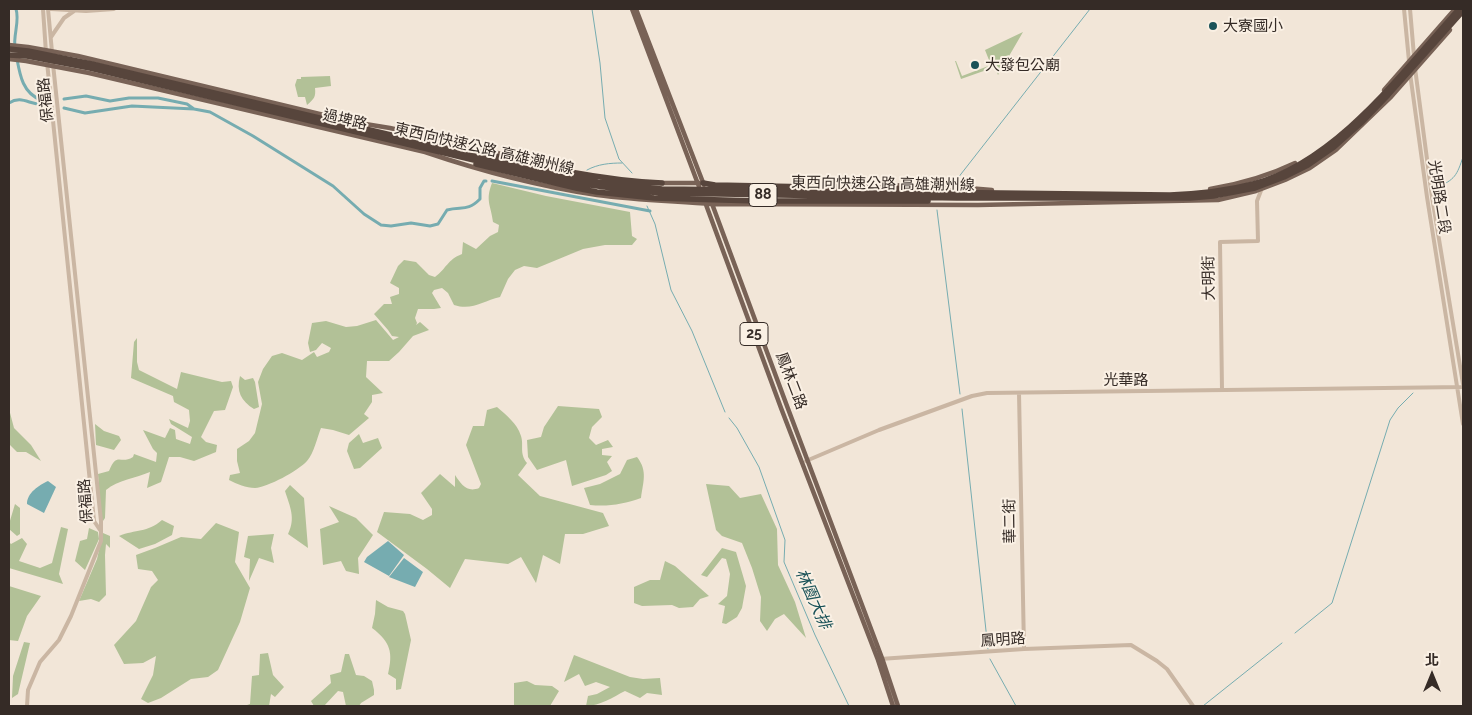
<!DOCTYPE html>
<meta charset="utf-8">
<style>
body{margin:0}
#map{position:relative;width:1472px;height:715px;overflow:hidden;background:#f2e6d8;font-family:Raleway,"Noto Sans TC",sans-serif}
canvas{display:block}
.frame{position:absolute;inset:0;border:10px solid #352b26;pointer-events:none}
.north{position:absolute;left:1407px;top:650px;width:50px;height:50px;-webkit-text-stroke:4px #faf0e4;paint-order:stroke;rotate:0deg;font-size:14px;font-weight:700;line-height:20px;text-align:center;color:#352b26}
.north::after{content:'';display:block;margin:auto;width:18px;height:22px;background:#352b26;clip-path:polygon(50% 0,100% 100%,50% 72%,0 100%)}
</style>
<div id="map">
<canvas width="1472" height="715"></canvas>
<div class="frame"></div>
<div class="north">北</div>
</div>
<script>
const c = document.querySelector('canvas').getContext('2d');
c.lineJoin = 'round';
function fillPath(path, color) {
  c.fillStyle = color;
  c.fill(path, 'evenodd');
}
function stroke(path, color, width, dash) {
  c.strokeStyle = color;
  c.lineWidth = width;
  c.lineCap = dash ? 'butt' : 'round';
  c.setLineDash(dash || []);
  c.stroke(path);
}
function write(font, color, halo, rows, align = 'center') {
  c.font = font + ' Raleway,"Noto Sans TC",sans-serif';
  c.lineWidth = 4;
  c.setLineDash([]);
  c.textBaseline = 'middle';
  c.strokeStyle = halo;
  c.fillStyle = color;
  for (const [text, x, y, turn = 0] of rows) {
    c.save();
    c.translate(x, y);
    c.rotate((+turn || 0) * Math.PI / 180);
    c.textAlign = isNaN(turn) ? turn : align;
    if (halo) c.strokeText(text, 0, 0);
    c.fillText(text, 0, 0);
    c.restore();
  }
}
const green = new Path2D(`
 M1023,32L998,75L995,67L961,79L955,61H956L962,76L991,65L985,50Z
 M330,76L331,86L315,88C316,97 314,99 307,105L305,97H298L295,85L297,79H301V77Z
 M492,183L546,196L630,212L632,236L637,239L632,245H605L583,249L537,268L524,266L515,270L508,279L500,297C483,301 472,311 454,305L448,293L442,288L434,290L432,293L441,308L434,309H418L415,318L417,323L416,325L420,322L429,330L413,336L399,352L389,361H367L366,377L383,393L372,395V402L364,414L369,418L349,435L333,430L321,428C317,438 314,453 307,461C298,471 268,487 255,488C246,488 237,484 229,480L230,475L240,473L237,461V449L249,441L255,433L262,404L258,382L263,369L272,356L282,353L302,360L314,352L317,357L329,352L331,348L322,343L316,350L310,352L308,343L312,323L326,321L346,327L357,326L376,320L393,340L399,337L392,336L388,330L374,314L384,304H392L390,297L399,294V288L390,283L398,266L404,260L416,262L429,275L435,277C447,268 447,260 462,254L463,242L476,249L490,236L498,232L499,225L493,222C491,205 485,201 492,183Z
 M137,338V362L139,370L177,389L181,372L222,382L231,381L233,387L225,410L214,411L201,437L206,442L217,445L216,452L194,461L180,457H169L161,482L147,488L150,472C136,478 118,480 106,490L105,518L103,521L101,518L98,474L109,471C117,451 120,465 133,457L134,454L156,462L157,453L153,449L143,430L165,438L170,428L175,430L176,439L190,444L192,437L171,424L169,419L188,428L190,421L189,410L174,402L173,396L131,378L134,342Z
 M240,376L245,380L253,378L255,382L259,407L254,409C241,401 236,391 240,376Z
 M558,406L599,409L602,417L592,427L589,438L596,445L608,440L613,447L602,449V455L612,456L607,462L612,471L606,475L572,486L566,460L537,470L528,457L527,440L541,437L544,427Z
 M497,407C506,415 517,423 521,436C524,446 519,453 527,463L518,475L540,496L603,513L609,526L583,534H565L560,564L543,555L536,583L521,557L508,564L465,559L450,588L427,569L377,532L384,512L410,514L423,520L432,515V509L421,493L440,474L455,487V475C461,484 467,493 479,488L481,484L466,445L473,426H484L487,410Z
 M9,409L14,428L31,445L41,461L26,452H17L9,444Z
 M95,424L104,431L119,436L121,440L114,450L96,445Z
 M359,434L363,443L378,438L382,448L360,468L354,469L347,451L349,443Z
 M637,457C648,471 643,482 641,498C624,504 608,507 590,505L584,488L600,484L620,474L627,460Z
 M706,484L729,486L740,498L761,494L777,529L778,565L795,602L806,638L784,614L775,619L767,631L760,621L761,597L752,568L742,543L722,536L716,530Z
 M290,485L304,498L308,548L288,534C296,518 290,507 285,491Z
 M15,504L20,508V534L17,536L9,529V524Z
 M329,506L356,518L373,535L358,558L359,574L346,571L341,561L323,565L320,529L339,522Z
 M162,520L174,526L172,535L155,544L139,549L119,536C136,529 147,533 162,520Z
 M216,523L239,532L235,562L250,588L240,622L218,670L208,677L191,679L161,698L148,703L141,699L153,675L156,656L143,663L124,664L114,645L136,621L151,587L158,580L152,571L138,569L136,555L155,548L181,537L201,539Z
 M61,527L68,529L59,574L63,584L9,568V542L11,544L22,538L27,544L19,561L40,568L52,563Z
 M89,528L98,532L99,539L85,570L75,561L80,541L87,539Z
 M103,533L110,536V548L106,544L105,555L106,595L99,602L91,599L79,601L97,559Z
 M274,534L271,548L274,563L259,558L249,581L250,559L244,557L248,536Z
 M722,548L736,552L746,586L742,608L737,617L726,624L722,623L725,606L718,604L727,596L730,574L726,559L722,558L707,577L701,575Z
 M665,561L675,566L709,596L700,599L693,607L679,608L672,605L642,606L634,603V587L650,580H660Z
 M9,586L41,596L27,616L18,641L9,640Z
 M376,600L388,607L403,611L405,614L411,640L401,689L396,690V679L388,674C393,653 391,642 372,628L375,614Z
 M24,642L30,643L18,694L12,698L13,676Z
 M268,653L273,675L284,687L275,697L271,694L269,706H244L250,704L252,676L259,675L260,654Z
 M345,654H349L356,675L364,676L372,681L374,690V695L361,703L359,706H346L343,692L338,691L324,706H314L311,701L331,683L330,675L341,672Z
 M574,655L630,677L643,679L660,678L662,695L647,693L640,698L625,691C613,697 600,706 586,706L588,696L597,694L610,687L596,682L585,686L579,674L564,682Z
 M527,681L535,685L552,686L559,691L550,706H514V683Z`);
const water = new Path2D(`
 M48,481L56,487L44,513L27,504C27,493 39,485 48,481Z
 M388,541L404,555L389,576L364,562L367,557Z
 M404,558L423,572L415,587L389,577Z`);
const stream = new Path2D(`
 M592,9L600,63L605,118L619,159L632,173
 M587,170C598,164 610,163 622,163
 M954,183L1090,9
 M1437,187C1455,180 1457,175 1463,157
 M647,206L655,224L671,290L692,331L725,412
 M937,210L960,394
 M962,409L988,649
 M729,418L737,428L759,467L785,540L784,562L815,635L849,706
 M1295,633L1332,603L1390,420L1398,408L1413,393
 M990,659L1016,706
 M1203,706L1282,643`);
const canal = new Path2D(`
 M15,48C13,35 20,21 16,9
 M17,59C20,76 23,93 41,100
 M64,99L86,96L110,101L129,98H158L187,104L194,109
 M9,103C23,94 31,107 46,104
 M64,108L85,113L132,106L194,109L210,112L253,136L333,186L364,214L381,225L391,226L411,223L430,226L438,224L447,210C462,206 467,212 480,199V188L484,181H486
 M492,181L650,211`);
const minor = new Path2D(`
 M43,9L46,53
 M48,9L52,52
 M51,9L86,11L114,9
 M1404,9L1409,61
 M1410,9L1414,56
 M51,37L64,18L74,11
 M47,62L94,521L100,530
 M1415,68L1432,197L1463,384
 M1410,73L1427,197L1463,424
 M1222,390L1220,242L1258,241L1257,201L1262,188
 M1019,393L1024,649
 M806,461L879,430L972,396L987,393L1463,387
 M880,659L1024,649L1131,645L1157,661L1167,669L1193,706
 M27,706L28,690L40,662L59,640L71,616L101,541V521L53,64`);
const major = new Path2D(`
 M632,9L701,192
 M636,9L704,185
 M9,45L28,47L78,56L353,122L390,128L549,165
 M9,59L26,61L89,73L425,152C481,171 538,186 597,195C635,200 673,201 712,204L978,205L1218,200L1256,191L1285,180L1310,168L1336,150L1390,98L1450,30
 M1384,90L1455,9
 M660,183H705
 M798,184L944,186L992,190
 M1210,189C1240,184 1268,176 1295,163
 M711,201L787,406L882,658L898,706
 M705,202L781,408L878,660L893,706`);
const highway = new Path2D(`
 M9,49L28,51L92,64L551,173L598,182L662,189L1170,195C1198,194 1226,191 1253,184C1337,162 1403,71 1459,9
 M9,55L27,56L90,68L503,167L576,183L626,190L662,193L957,198H1190L1213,196L1255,188L1284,177L1308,165L1334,147L1361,123L1388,95L1463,11
 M477,152C538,166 599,180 662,183
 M476,164L576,188L597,192L654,198L757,201H928
 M703,183L715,185L914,189`);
const markers = [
 [1213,26,5,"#1a5258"],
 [975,65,5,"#1a5258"]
];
const shields = [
 [763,195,28],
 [754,334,28]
];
const shieldNames = [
 ["88",763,195],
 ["25",754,334]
];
const poiNames = [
 ["大寮國小",1223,26],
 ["大發包公廟",985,65]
];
const streetNames = [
 ["保福路",46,100,-96],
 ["過埤路",345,120,13],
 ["東西向快速公路 高雄潮州線",484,149,13],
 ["東西向快速公路 高雄潮州線",883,184,1],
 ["光明路二段",1439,197,81],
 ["大明街",1209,278,-91],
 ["光華路",1126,380],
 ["鳳林二路",791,381,69],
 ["保福路",86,501,-94],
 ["華二街",1010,521,-91],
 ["鳳明路",1003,640,-4]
];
const waterNames = [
 ["林園大排",813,599,66]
];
fillPath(green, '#b2c197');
fillPath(water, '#76acb0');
stroke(stream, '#76acb0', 1);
stroke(canal, '#76acb0', 3);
stroke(minor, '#cab6a3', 4);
stroke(major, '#786256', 4.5);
stroke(highway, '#57453c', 5.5);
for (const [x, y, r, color] of markers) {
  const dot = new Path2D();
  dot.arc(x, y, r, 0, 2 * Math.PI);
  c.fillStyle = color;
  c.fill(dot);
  stroke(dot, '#faf0e4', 2);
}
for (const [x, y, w] of shields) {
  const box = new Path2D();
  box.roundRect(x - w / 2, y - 11.5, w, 23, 4);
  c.fillStyle = '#faf0e4';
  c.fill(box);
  stroke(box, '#352b26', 1);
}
write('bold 14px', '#352b26', null, shieldNames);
write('15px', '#352b26', '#faf0e4', poiNames, 'left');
write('15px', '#352b26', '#faf0e4', streetNames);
write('italic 16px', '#1a5258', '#faf0e4', waterNames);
</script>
